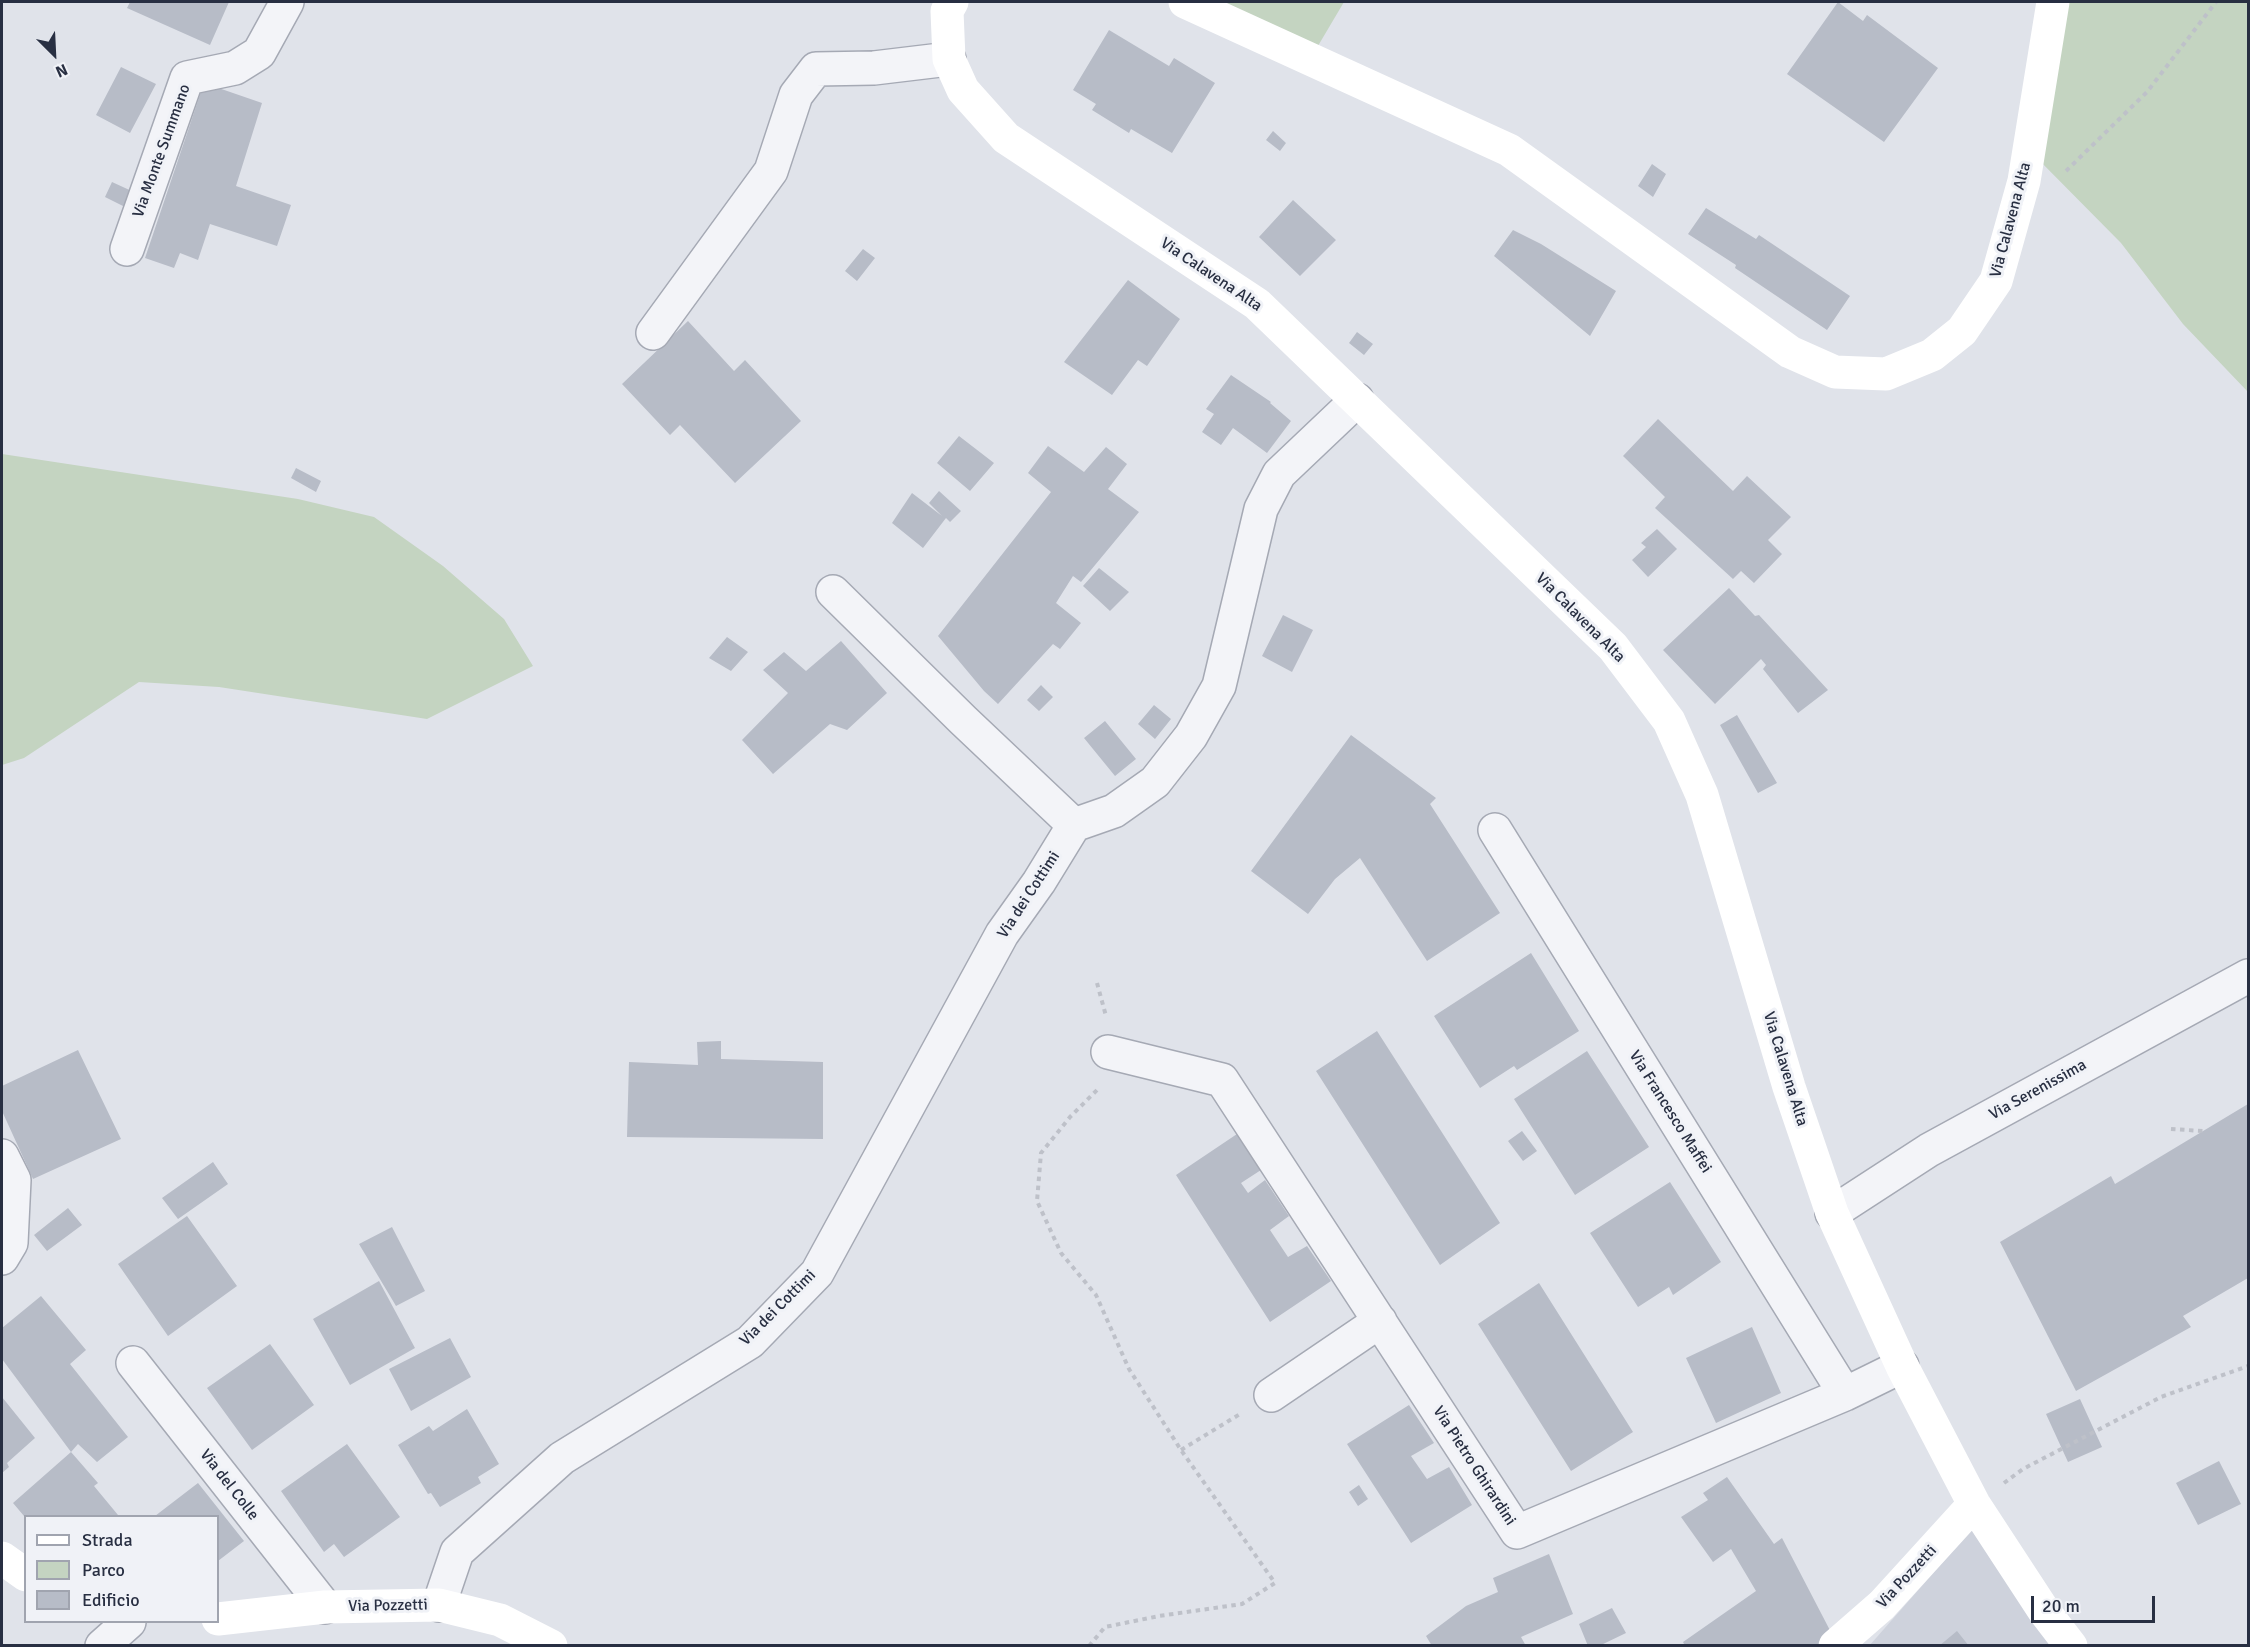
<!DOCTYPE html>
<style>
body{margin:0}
#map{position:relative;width:2250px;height:1647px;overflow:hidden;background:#e0e3ea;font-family:Signika,sans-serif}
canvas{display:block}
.frame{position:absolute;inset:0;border:3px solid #282f42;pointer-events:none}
.legend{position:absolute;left:24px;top:1515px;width:195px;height:108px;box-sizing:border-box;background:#f0f2f7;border:2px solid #a0a4af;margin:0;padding:8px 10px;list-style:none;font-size:18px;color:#282f42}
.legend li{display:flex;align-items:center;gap:12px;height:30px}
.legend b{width:30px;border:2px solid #a0a4af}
.north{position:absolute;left:24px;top:24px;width:60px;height:60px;-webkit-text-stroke:4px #f0f2f7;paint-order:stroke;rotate:156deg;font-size:16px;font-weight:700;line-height:24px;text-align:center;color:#282f42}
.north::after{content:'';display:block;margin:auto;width:21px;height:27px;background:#282f42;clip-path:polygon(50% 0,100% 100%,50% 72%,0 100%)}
.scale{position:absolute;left:2031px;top:1596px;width:124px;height:27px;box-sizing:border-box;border:3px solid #282f42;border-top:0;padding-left:8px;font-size:18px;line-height:21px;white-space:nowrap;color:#282f42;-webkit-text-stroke:4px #f0f2f7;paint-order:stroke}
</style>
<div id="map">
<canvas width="2250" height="1647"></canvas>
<div class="frame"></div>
<ul class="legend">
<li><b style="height:8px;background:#fff"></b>Strada</li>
<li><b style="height:16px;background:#c4d4c1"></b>Parco</li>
<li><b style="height:16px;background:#b7bcc7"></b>Edificio</li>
</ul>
<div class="north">N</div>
<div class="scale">20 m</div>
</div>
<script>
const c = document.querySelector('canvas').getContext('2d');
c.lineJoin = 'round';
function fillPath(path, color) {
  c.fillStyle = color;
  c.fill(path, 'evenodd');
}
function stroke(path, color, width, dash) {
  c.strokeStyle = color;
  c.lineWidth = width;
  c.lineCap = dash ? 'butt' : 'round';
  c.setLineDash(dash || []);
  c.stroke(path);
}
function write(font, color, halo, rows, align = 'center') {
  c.font = font + ' Signika,sans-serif';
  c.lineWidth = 6;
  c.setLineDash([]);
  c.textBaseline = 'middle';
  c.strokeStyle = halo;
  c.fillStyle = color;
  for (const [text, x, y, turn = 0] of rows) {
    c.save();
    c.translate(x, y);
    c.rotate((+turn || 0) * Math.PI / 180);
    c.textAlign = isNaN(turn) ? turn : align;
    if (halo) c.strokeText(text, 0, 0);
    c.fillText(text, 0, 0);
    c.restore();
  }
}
const built = new Path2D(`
 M1980,1520L2084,1646H1869Z`);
const green = new Path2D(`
 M1187,2H1344L1312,56Z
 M2054,2H2248V392L2183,324L2121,243L2031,152Z
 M2,454L298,499L374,517L443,566L504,619L533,666L427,719L219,687L139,682L24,758L2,765Z`);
const building = new Path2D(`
 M130,2H229L210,45L127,8Z
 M1838,2L1863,21L1867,15L1938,68L1884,142L1787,74Z
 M1109,30L1169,66L1174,58L1215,83L1172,153L1131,129L1129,133L1092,110L1096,104L1073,90Z
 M121,67L156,84L130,133L96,115Z
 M204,83L262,103L236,186L291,205L277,246L210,224L198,260L180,253L174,268L145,258Z
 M1273,131L1286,143L1280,151L1266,140Z
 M1652,164L1666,174L1653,197L1638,186Z
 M112,182L136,193L129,209L105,197Z
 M1293,200L1336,240L1300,276L1259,237Z
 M1706,208L1756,239L1759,235L1850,296L1827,330L1735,268L1736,265L1688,234Z
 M1513,230L1541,244L1616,291L1590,336L1494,256Z
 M863,249L875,258L857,281L845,271Z
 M1128,280L1180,319L1147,366L1138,360L1112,395L1064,362Z
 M688,321L734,371L745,360L801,421L735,483L680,425L670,435L622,384Z
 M1357,332L1373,344L1364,355L1349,343Z
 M1231,375L1271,402L1270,403L1291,421L1267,453L1233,428L1221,445L1202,432L1214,414L1206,409Z
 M1658,419L1733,491L1747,476L1791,517L1768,540L1782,554L1754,583L1741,571L1733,579L1655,508L1665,497L1623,456Z
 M959,436L994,463L970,491L937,463Z
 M1048,446L1084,472L1106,447L1127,464L1108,489L1139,512L1081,582L1073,576L1056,603L1081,623L1060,649L1053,644L998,704L984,691L938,636L1051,492L1028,473Z
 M296,468L321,481L316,492L291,478Z
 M939,491L961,511L950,522L946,518L923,548L892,523L912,493L942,516L929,503Z
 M1657,529L1677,549L1648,577L1632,560L1646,547L1641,543Z
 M1099,568L1129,592L1110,611L1083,586Z
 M1729,588L1755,616L1759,615L1828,690L1798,713L1763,669L1766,665L1761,659L1715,704L1663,650Z
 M1283,615L1313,630L1292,672L1262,656Z
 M727,637L748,652L731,671L709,658Z
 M841,641L887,693L847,730L830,724L773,774L742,740L788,693L763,670L784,652L806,671Z
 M1041,685L1053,697L1039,711L1027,700Z
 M1154,705L1171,719L1155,739L1138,724Z
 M1737,715L1777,783L1758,793L1720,725Z
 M1105,721L1136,759L1115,776L1084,738Z
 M1351,735L1436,798L1430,804L1500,913L1427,961L1360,858L1335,879L1308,914L1251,871Z
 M1531,953L1579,1031L1517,1070L1514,1066L1480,1088L1434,1016Z
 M1377,1031L1500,1223L1440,1265L1316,1071Z
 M721,1041V1059L823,1062V1139L627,1137L629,1062L698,1065L697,1042Z
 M78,1050L121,1139L33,1179L2,1111V1086Z
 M1587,1051L1649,1147L1575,1195L1514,1099Z
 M2248,1104V1278L2183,1316L2191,1327L2076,1391L2000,1242L2111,1176L2115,1184Z
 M1522,1131L1537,1151L1523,1161L1508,1141Z
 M1237,1134L1261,1170L1241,1183L1248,1193L1265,1180L1289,1216L1270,1230L1288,1257L1307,1246L1331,1281L1270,1322L1176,1175Z
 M213,1162L228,1184L178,1219L162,1198Z
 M1670,1182L1721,1262L1673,1295L1669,1287L1638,1307L1590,1233Z
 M68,1208L82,1225L47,1251L34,1235Z
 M187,1216L237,1286L168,1336L118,1264Z
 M392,1227L425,1291L396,1306L359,1244Z
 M379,1281L415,1348L350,1385L313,1319Z
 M1539,1283L1633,1432L1571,1471L1478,1324Z
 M41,1296L86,1350L70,1364L128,1437L97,1462L78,1444L71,1452L2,1359V1328Z
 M1752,1327L1781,1393L1716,1423L1686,1358Z
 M450,1338L471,1377L411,1411L389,1369Z
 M270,1344L314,1405L252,1450L207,1388Z
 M2,1397L35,1438L7,1463L9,1467L2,1473Z
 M2080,1399L2102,1447L2068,1462L2046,1414Z
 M1409,1405L1434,1443L1411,1456L1427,1479L1449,1467L1472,1505L1411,1543L1347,1444Z
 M467,1409L499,1464L478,1477L481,1483L440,1507L431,1493L428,1494L398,1445L429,1426L433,1431Z
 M347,1444L400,1517L344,1557L334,1544L324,1552L281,1491Z
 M71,1452L98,1483L94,1486L118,1515L24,1516L13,1503Z
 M2219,1461L2241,1504L2198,1525L2176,1483Z
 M1727,1477L1774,1544L1782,1538L1835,1640L1826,1646H1685L1683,1642L1756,1591L1731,1549L1713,1562L1681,1517L1708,1500L1703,1493Z
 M198,1483L244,1541L218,1561V1516H155Z
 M1359,1485L1368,1499L1358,1506L1349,1492Z
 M1549,1554L1573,1614L1521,1637L1526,1646H1432L1426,1636L1466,1606L1498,1592L1493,1578Z
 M1612,1608L1626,1633L1599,1646H1588L1579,1624Z
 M1957,1631L1969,1646H1939Z`);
const path = new Path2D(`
 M2066,171L2147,92L2216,2
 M1097,983L1106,1016
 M2171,1129L2203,1131
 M1181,1450L1240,1414
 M2004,1483L2023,1469L2161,1397L2248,1366
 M1089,1646L1105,1627L1159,1616L1242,1604L1275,1583L1181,1450L1129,1369L1096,1295L1061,1253L1037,1201L1041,1153L1070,1117L1098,1089`);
const street = new Path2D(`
 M127,249L187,78L235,68L259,53L287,2
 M653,333L771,171L796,95L816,69L874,68L949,59
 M833,592L963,720L1074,825L1114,811L1155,782L1191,736L1219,686L1261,509L1279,474L1357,400
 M1495,830L1845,1394
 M1108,1052L1222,1080L1517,1532L1845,1394L1902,1366
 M2,1156L14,1180L11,1243L2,1258
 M1832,1213L1929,1150L2248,976
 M133,1363L325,1607
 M1271,1395L1380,1321
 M439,1605L457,1552L562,1458L750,1342L817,1273L1002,934L1039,882L1074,825
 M102,1646L129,1622`);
const secondary = new Path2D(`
 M952,2L947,11L949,59L963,90L1006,138L1257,304L1613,647L1669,721L1702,795L1789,1087L1832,1213L1902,1366L1974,1504L2044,1611L2071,1646
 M1185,2L1509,150L1790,352L1835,372L1886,374L1932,355L1962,331L1996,281L2024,181L2053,2
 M2,1558L26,1575
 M218,1619L325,1607L439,1605L500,1620L551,1646
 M1835,1646L1882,1605L1974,1504`);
const streetNames = [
 ["Via Monte Summano",162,151,-70],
 ["Via Calavena Alta",2011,220,-75],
 ["Via Calavena Alta",1211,275,34],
 ["Via Calavena Alta",1580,618,45],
 ["Via dei Cottimi",1029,895,-57],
 ["Via Calavena Alta",1785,1069,73],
 ["Via Serenissima",2038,1090,-29],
 ["Via Francesco Maffei",1670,1112,58],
 ["Via dei Cottimi",778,1308,-45],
 ["Via Pietro Ghirardini",1474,1466,57],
 ["Via del Colle",229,1485,52],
 ["Via Pozzetti",1907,1577,-47],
 ["Via Pozzetti",388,1606,-1]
];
fillPath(built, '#ced2dc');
fillPath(green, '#c4d4c1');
fillPath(building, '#b7bcc7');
stroke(street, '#a5a9b4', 36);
stroke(path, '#bec1c9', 4, [4.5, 4.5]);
stroke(street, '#f3f4f8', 33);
stroke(secondary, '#fff', 33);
write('16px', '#282f42', '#f0f2f7', streetNames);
</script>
